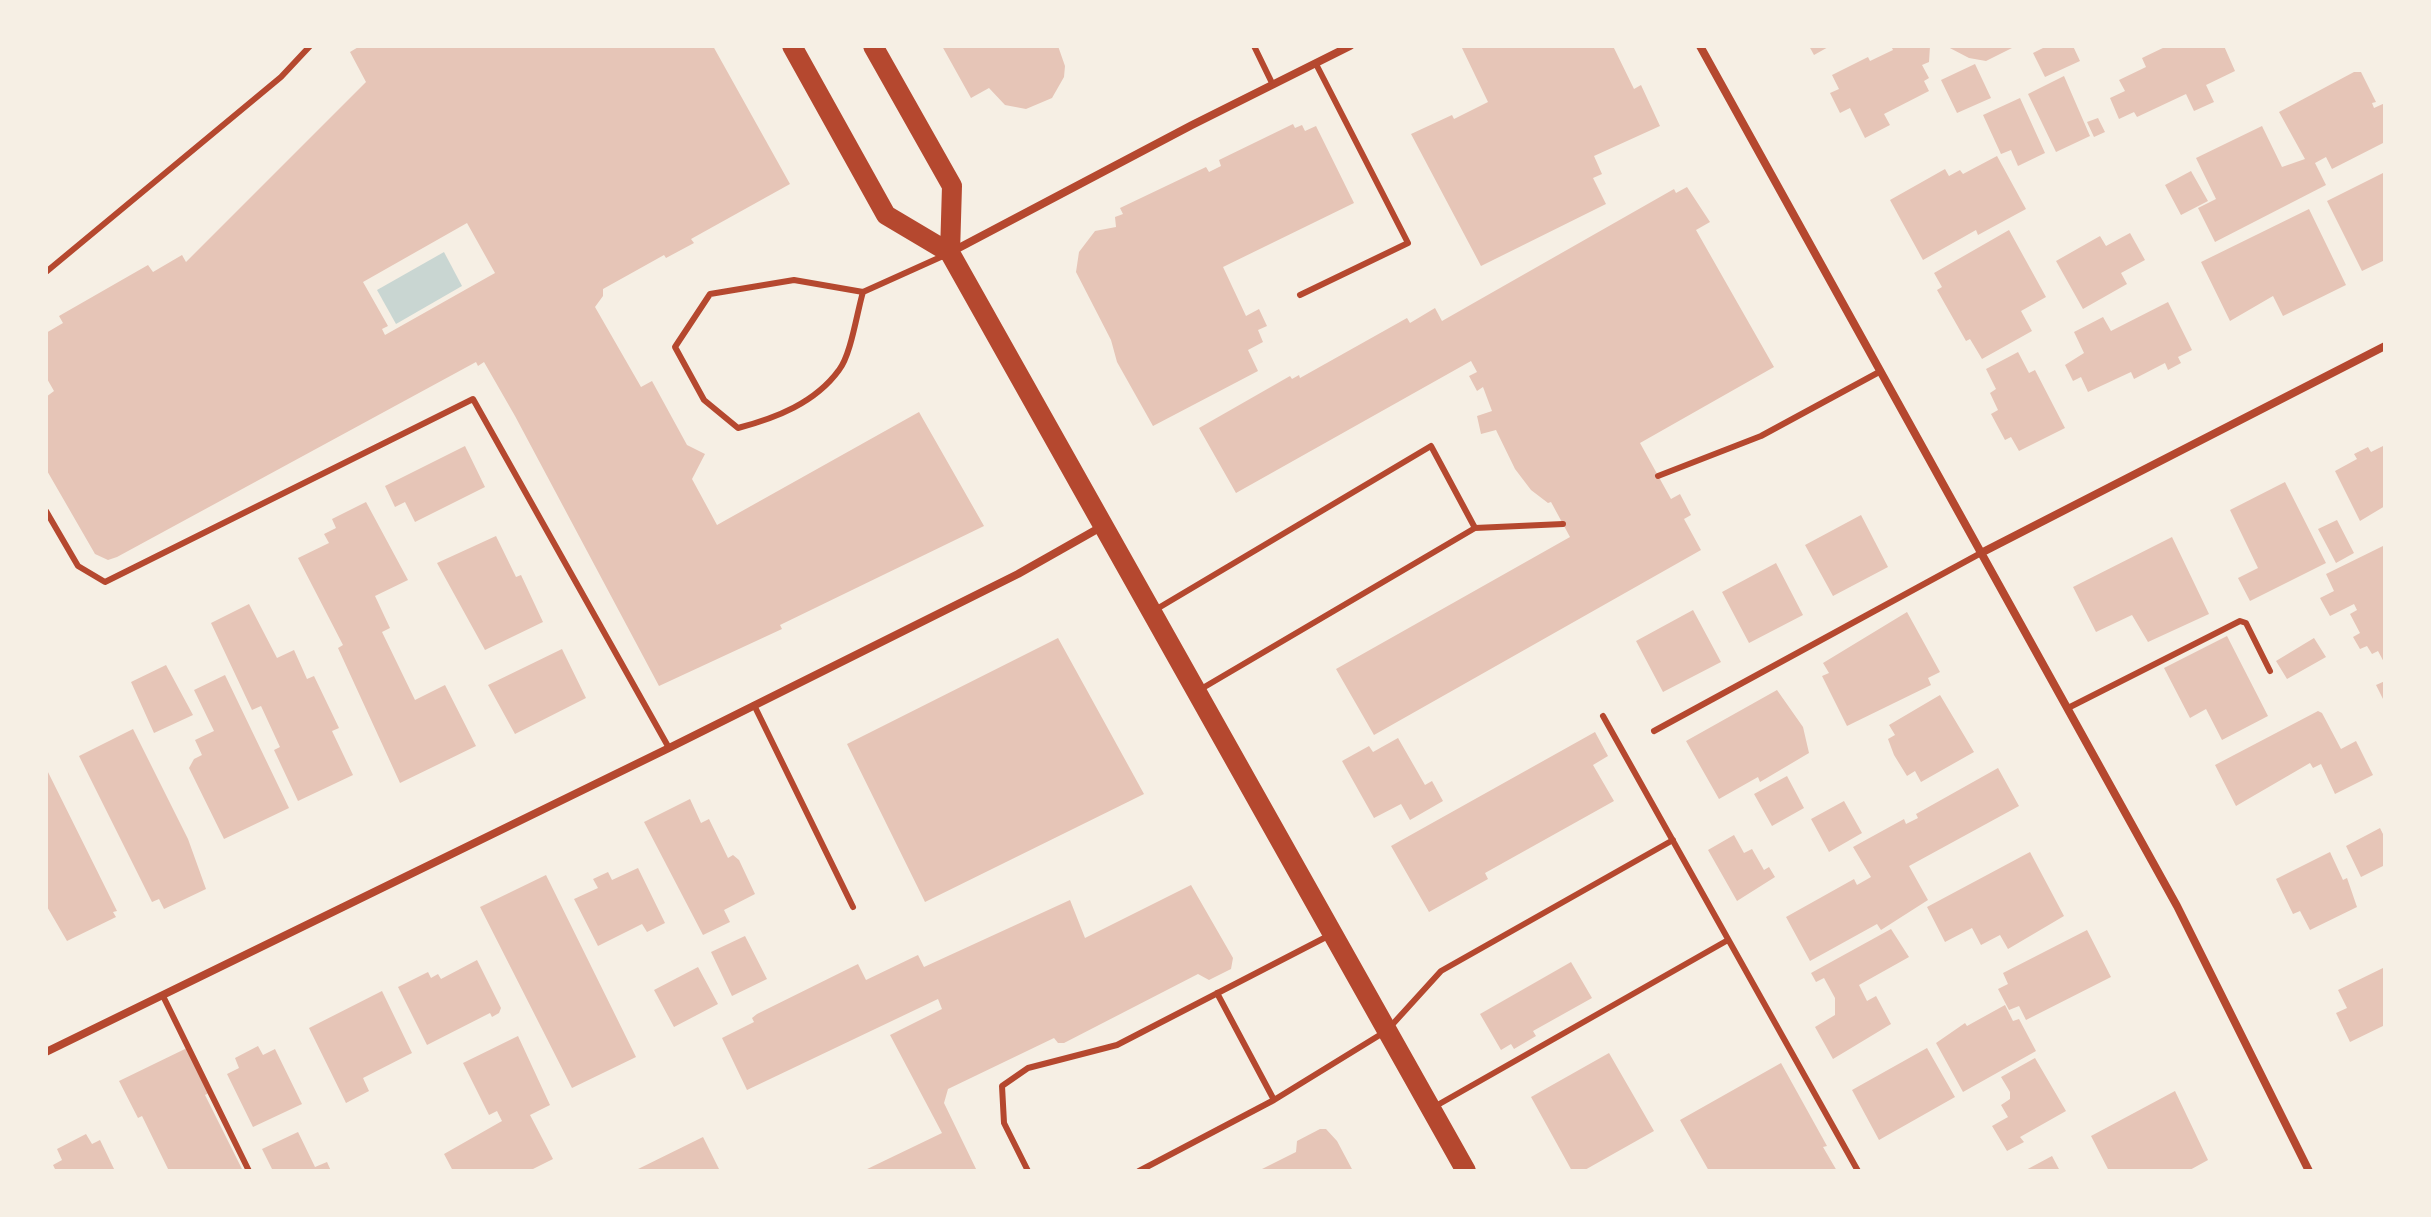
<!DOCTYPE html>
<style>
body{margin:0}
#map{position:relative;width:2431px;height:1217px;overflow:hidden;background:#f6efe4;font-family:"Public Sans",sans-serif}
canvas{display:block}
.frame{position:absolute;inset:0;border:48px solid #f6efe4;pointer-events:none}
</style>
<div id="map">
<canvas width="2431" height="1217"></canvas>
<div class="frame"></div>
</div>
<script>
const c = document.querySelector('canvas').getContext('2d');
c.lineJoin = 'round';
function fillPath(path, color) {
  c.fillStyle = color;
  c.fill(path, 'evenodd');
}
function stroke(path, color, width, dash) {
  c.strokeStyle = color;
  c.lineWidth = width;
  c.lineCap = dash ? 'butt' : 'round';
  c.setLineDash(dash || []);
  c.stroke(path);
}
const water = new Path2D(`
 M444,252L462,286L396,324L377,290Z`);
const building = new Path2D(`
 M360,46H713L790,184L691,239L694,243L666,258L664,255L603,289V296L595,307L641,387L652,381L687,445L705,454L692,479L717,525L919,412L984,526L780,625L782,629L659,686L515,416L484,362L478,366L476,362L117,557L108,560L95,554L46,469V397L54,391L46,377V333L63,323L59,316L148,265L153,272L182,255L186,262L366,82L350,52ZM467,223L495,273L385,335L382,329L388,326L363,282Z
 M942,46H1058L1065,66L1064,77L1052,98L1026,109L1005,105L989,88L971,98Z
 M1461,46H1613L1634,89L1641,85L1660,126L1594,156L1602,174L1593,178L1606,204L1481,266L1411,134L1452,115L1454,119L1488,102Z
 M1809,46H1830L1814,55Z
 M1891,46H1930L1929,62L1922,65L1929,78L1924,81L1929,91L1884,114L1890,125L1865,138L1850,108L1840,113L1830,93L1839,89L1832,75L1868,57L1870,61L1893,50Z
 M1946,46H2016L1986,61L1969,58Z
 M2047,46H2073L2080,61L2045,77L2033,53Z
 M2167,46H2224L2235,71L2206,85L2214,102L2194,111L2186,94L2137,117L2134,112L2119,119L2110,98L2125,91L2119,80L2146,67L2142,58Z
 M1975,64L1991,98L1957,113L1941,80Z
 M2354,72H2361L2376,102L2372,103L2374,108L2385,103V142L2332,169L2326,157L2315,163L2326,185L2215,242L2198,208L2216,199L2196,158L2262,126L2282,167L2305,159L2279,112Z
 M2064,76L2090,136L2056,152L2028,94Z
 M2020,98L2045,153L2018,166L2011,150L2001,154L1983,115Z
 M2098,118L2105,132L2094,137L2087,122Z
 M1293,124L1295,128L1302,125L1305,131L1316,126L1354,203L1223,267L1246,316L1259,309L1267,326L1258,330L1263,342L1248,350L1258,371L1153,426L1117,362L1111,340L1076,272L1079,252L1095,231L1116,227L1115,217L1123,214L1120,208L1206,167L1209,172L1221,166L1219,160Z
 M1997,156L2026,209L1978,235L1976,230L1923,260L1890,200L1945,169L1949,176L1960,170L1963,174Z
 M2191,171L2208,201L2181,215L2165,185Z
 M2385,172V260L2362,271L2327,201Z
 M1687,187L1710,222L1696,230L1774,367L1640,443L1671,499L1680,494L1691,515L1684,519L1701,550L1374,735L1336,669L1570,537L1551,502L1548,503L1531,490L1515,469L1496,430L1481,434L1477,416L1492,411L1483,387L1477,391L1469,376L1477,372L1471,361L1236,493L1199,428L1290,376L1292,379L1299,375L1300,378L1407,318L1410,323L1435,308L1442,321L1674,189L1676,193Z
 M2309,209L2346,285L2283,316L2273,296L2230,321L2201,262Z
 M2009,230L2046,297L2021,311L2032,331L1982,359L1970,339L1966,341L1937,290L1942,287L1934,273Z
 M2130,233L2145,260L2121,273L2127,284L2083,309L2056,261L2100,236L2106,246Z
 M2168,302L2192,350L2178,357L2181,363L2168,370L2165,363L2134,379L2131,372L2088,392L2081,377L2073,381L2065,365L2084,353L2074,332L2103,317L2111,331Z
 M2018,352L2029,373L2035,370L2065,428L2019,451L2011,437L2005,440L1991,414L1998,410L1990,393L1996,389L1986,369Z
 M2385,445V506L2360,521L2335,471L2357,459L2354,454L2368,447L2371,452Z
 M465,446L485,487L415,522L405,502L395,507L385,486Z
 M2285,482L2326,563L2250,601L2238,578L2258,568L2230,510Z
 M366,502L408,580L375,596L390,628L382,632L415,700L445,685L476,746L400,783L338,648L343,645L298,558L329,543L324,534L336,528L332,519Z
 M1861,515L1888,567L1833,596L1805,545Z
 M2337,520L2354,553L2336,563L2318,529Z
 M496,536L516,577L521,575L543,622L485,650L437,563Z
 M2172,537L2209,614L2148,642L2132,615L2096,632L2073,587Z
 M2385,545V664L2378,651L2372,654L2367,646L2360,649L2353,637L2360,633L2350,614L2357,610L2354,604L2330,616L2320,598L2334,591L2326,574Z
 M1776,563L1803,615L1749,643L1722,592Z
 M249,604L277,658L294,650L307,679L314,676L339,728L332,731L353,775L298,801L274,750L280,747L261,706L252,710L211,623Z
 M1693,610L1721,662L1663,692L1636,641Z
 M1907,612L1940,672L1928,678L1931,685L1847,726L1822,676L1829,673L1823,663Z
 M2227,636L2268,716L2222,740L2206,709L2190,718L2164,668Z
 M1058,638L1144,794L925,902L847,744Z
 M2314,638L2326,657L2287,679L2276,661Z
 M562,649L586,698L515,734L488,685Z
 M166,665L193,715L154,733L131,682Z
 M225,675L289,808L224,839L189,768L194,759L202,755L195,740L214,731L194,690Z
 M2385,681V703L2376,685Z
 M1777,690L1803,727L1809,753L1760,782L1758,777L1719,799L1686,741Z
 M1940,695L1974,752L1921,782L1915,771L1907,776L1894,755L1888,739L1895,735L1889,725Z
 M2318,711L2322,713L2341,749L2356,741L2373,775L2335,794L2321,764L2313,768L2310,763L2236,806L2215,765Z
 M133,729L188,839L206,889L164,909L159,899L152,902L79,756Z
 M1595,732L1608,756L1593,765L1614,801L1485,873L1488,879L1429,912L1391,846Z
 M1398,738L1425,785L1432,781L1443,801L1410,820L1401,804L1374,818L1342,761L1369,746L1373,752Z
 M46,768L117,911L113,912L116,917L67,941L46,905Z
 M1998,768L2019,806L1909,866L1928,900L1881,930L1877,924L1810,961L1786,917L1854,879L1857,885L1871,877L1853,847L1904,819L1906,824L1918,818L1916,814Z
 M1787,776L1804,808L1772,826L1754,794Z
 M690,799L701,823L709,819L728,858L733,855L739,860L755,894L724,910L730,922L703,935L644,822Z
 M1844,801L1862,833L1829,852L1811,819Z
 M2380,828L2385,838V865L2361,877L2346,846Z
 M1734,835L1744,853L1752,849L1764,870L1769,867L1775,877L1737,901L1708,850Z
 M2030,852L2064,916L2008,949L2000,935L1981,945L1972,928L1945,942L1927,907Z
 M2330,852L2343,880L2347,878L2357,907L2310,930L2300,911L2293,914L2276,879Z
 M638,868L665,923L647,932L642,924L598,946L574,899L598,888L593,879L608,872L612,880Z
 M546,875L636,1057L572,1088L480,907Z
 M1191,885L1233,958L1231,969L1209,980L1198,974L1064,1043H1058L1054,1038L948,1089L944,1103L977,1171H863L942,1133L890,1035L942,1009L938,999L747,1090L722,1038L754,1022L752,1018L757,1014L858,964L866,980L918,955L924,967L1070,900L1085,938Z
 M1891,929L1909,957L1859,985L1867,1001L1876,996L1891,1024L1833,1059L1815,1027L1835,1015V998L1824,978L1816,982L1811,973Z
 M2087,930L2111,977L2026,1020L2019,1006L2009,1010L1998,989L2008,984L2003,973Z
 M745,936L767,979L732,996L711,952Z
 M477,960L501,1008L499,1013L492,1017L490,1013L427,1045L398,987L428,972L431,978L438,974L441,979Z
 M1571,962L1592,998L1533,1031L1536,1036L1514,1049L1511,1044L1501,1050L1480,1014Z
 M698,967L718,1004L674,1027L654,990Z
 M2385,967V1025L2350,1042L2336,1013L2347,1008L2338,990Z
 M382,991L412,1053L363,1078L369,1091L346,1103L309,1028Z
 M2005,1005L2013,1021L2019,1019L2036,1051L1963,1092L1936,1043L1965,1023L1967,1026Z
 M518,1036L550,1105L530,1115L553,1159L529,1171H453L444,1154L502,1121L497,1111L489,1115L463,1063Z
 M258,1046L263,1055L275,1049L302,1104L253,1127L227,1074L239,1068L235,1058Z
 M187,1048L209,1093L205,1095L243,1171H169L142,1116L138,1118L119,1081Z
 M1927,1048L1955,1097L1879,1140L1852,1090Z
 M1609,1053L1654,1131L1583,1171H1572L1531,1097Z
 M2035,1058L2066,1111L2020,1137L2024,1142L2007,1151L1992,1126L2008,1117L2001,1105L2010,1099V1092L2001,1077Z
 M1781,1063L1827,1146L1823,1147L1837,1171H1709L1680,1120Z
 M2175,1091L2208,1160L2188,1171H2109L2091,1136Z
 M1320,1129H1326L1337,1141L1353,1171H1258L1296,1152L1297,1141Z
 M298,1132L315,1167L327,1162L331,1171H273L262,1149Z
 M86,1134L92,1144L100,1140L115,1171H56L53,1165L62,1160L57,1149Z
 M703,1137L720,1171H634Z
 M2052,1156L2060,1171H2024Z`);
const service = new Path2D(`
 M1254,46L1273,85
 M46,272L281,77L310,46
 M863,292C857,312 851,355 839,370C815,403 776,418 738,428L704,400L675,347L710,294L794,280L863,292L943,256
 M1300,295L1408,243L1316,64
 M1658,476L1761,436L1881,371
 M46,511L78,566L105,582L473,399L669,748
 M1475,528L1563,524
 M1155,610L1431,446L1475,528L1201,689
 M754,705L853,907
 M2068,708L2240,621L2246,623L2270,671
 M1603,716L1858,1171
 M1654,731L1981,553
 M1217,993L1274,1100
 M163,996L249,1171
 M1391,1026L1441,971L1673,840
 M1434,1107L1728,940
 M1028,1171L1004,1123L1002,1086L1028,1068L1117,1045L1330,935
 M1139,1171L1274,1100L1383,1033`);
const minor = new Path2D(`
 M1700,46L2177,906L2309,1171
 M953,251L1192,125L1350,46
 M1981,553L2385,346
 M46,1052L669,748L1018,574L1101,527`);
const primary = new Path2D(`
 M792,46L886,215L950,253L1466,1171
 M873,46L952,186L950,253`);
fillPath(water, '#c9d6d2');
fillPath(building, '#e6c5b7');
stroke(service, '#b5482f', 6);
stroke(minor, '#b5482f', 8);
stroke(primary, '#b5482f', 20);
</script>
